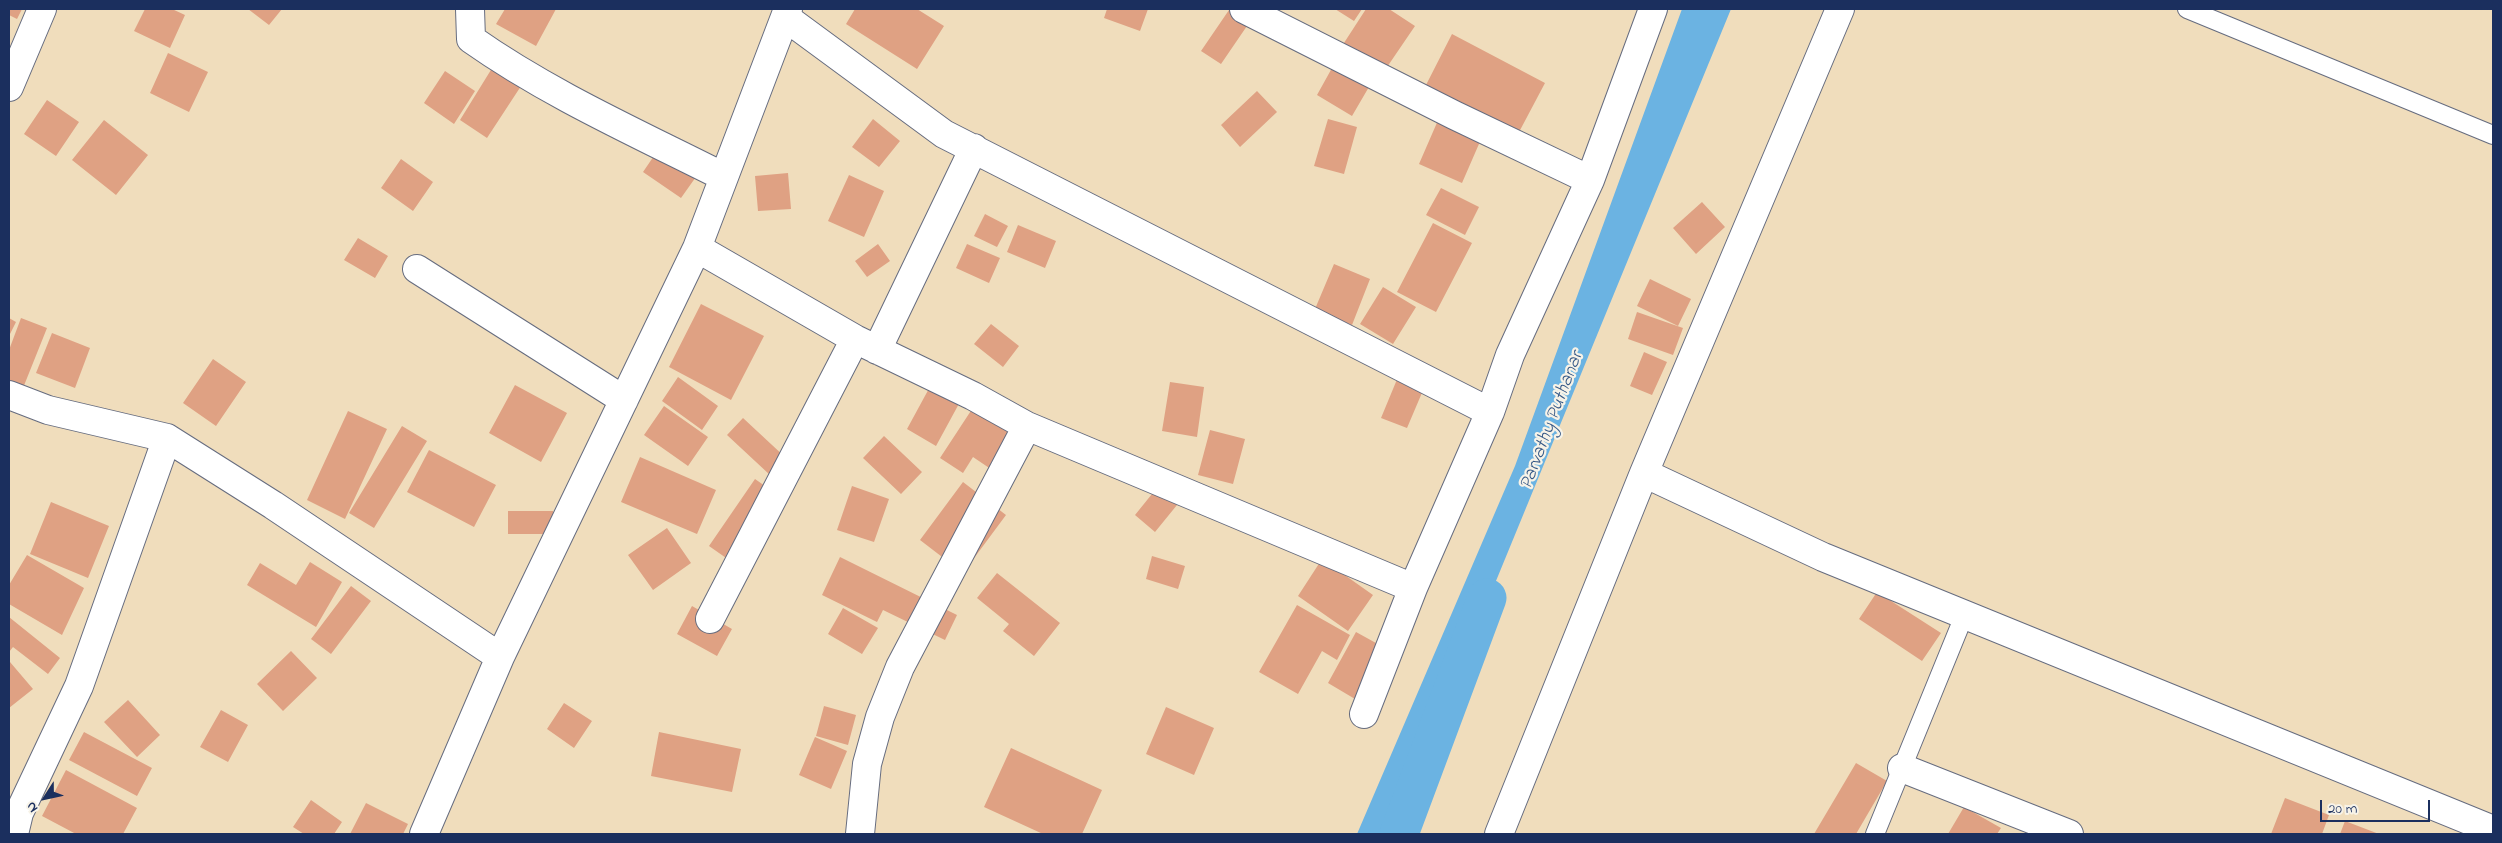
<!DOCTYPE html>
<style>
body{margin:0}
#map{position:relative;width:2502px;height:843px;overflow:hidden;background:#f0ddbc;font-family:"Indie Flower",sans-serif}
canvas{display:block}
.frame{position:absolute;inset:0;border:10px solid #1b2f5e;pointer-events:none}
.north{position:absolute;left:20px;top:773px;width:50px;height:50px;-webkit-text-stroke:4px #f7f3e8;paint-order:stroke;rotate:235deg;font-size:14px;font-weight:700;line-height:20px;text-align:center;color:#1b2f5e}
.north::after{content:'';display:block;margin:auto;width:18px;height:22px;background:#1b2f5e;clip-path:polygon(50% 0,100% 100%,50% 72%,0 100%)}
.scale{position:absolute;left:2320px;top:800px;width:110px;height:22px;box-sizing:border-box;border:2px solid #1b2f5e;border-top:0;padding-left:6px;font-size:15px;line-height:18px;white-space:nowrap;color:#1b2f5e;-webkit-text-stroke:4px #f7f3e8;paint-order:stroke}
</style>
<div id="map">
<canvas width="2502" height="843"></canvas>
<div class="frame"></div>
<div class="north">N</div>
<div class="scale">20 m</div>
</div>
<script>
const c = document.querySelector('canvas').getContext('2d');
c.lineJoin = 'round';
function fillPath(path, color) {
  c.fillStyle = color;
  c.fill(path, 'evenodd');
}
function stroke(path, color, width, dash) {
  c.strokeStyle = color;
  c.lineWidth = width;
  c.lineCap = dash ? 'butt' : 'round';
  c.setLineDash(dash || []);
  c.stroke(path);
}
function write(font, color, halo, rows, align = 'center') {
  c.font = font + ' "Indie Flower",sans-serif';
  c.lineWidth = 4.5;
  c.setLineDash([]);
  c.textBaseline = 'middle';
  c.strokeStyle = halo;
  c.fillStyle = color;
  for (const [text, x, y, turn = 0] of rows) {
    c.save();
    c.translate(x, y);
    c.rotate((+turn || 0) * Math.PI / 180);
    c.textAlign = isNaN(turn) ? turn : align;
    if (halo) c.strokeText(text, 0, 0);
    c.fillText(text, 0, 0);
    c.restore();
  }
}
const water = new Path2D(`
 M1682,9H1731L1392,834H1357L1515,466Z`);
const canal = new Path2D(`
 M1399,834L1487,598`);
const building = new Path2D(`
 M9,9H22L17,19L9,15Z
 M145,9H172L185,15L170,48L134,31Z
 M248,9H282L269,25Z
 M505,9H556L536,46L496,24Z
 M855,9H917L944,26L917,69L846,24Z
 M1107,9H1148L1140,31L1104,18Z
 M1335,9H1362L1354,21Z
 M1366,9H1389L1415,26L1383,73L1342,46Z
 M1229,10L1249,23L1221,64L1201,51Z
 M1452,34L1545,83L1518,134L1426,85Z
 M168,53L208,72L189,112L150,93Z
 M1337,59L1373,80L1352,116L1317,95Z
 M494,65L523,83L487,138L460,120Z
 M445,71L475,91L454,124L424,103Z
 M1257,91L1277,112L1240,147L1221,125Z
 M47,100L79,122L56,156L24,134Z
 M1439,118L1482,137L1462,183L1419,164Z
 M873,119L900,141L879,167L852,147Z
 M1328,119L1357,127L1344,174L1314,166Z
 M104,120L148,155L116,195L72,160Z
 M660,147L698,174L681,198L643,172Z
 M401,159L433,182L413,211L381,188Z
 M788,173L791,209L758,211L755,176Z
 M849,175L884,191L864,237L828,221Z
 M1441,188L1479,207L1465,235L1426,215Z
 M1702,202L1725,227L1696,254L1673,228Z
 M985,214L1008,226L997,247L974,236Z
 M1433,223L1472,243L1436,312L1397,292Z
 M1018,225L1056,241L1045,268L1007,252Z
 M358,238L388,256L375,278L344,260Z
 M878,244L890,261L867,277L855,261Z
 M967,244L1000,258L989,283L956,268Z
 M1334,264L1370,279L1352,325L1315,309Z
 M1650,279L1691,299L1678,326L1637,306Z
 M1383,287L1416,307L1393,344L1360,324Z
 M701,304L764,336L731,400L669,367Z
 M1637,312L1683,328L1673,355L1628,339Z
 M9,318L16,322L9,336Z
 M21,318L47,328L23,388L9,382V350Z
 M991,324L1019,346L1003,367L974,344Z
 M52,333L90,348L75,388L36,373Z
 M1644,352L1667,362L1652,395L1630,386Z
 M213,359L246,382L216,426L183,403Z
 M678,377L718,406L702,430L662,401Z
 M1398,377L1424,388L1407,428L1381,418Z
 M1170,382L1204,387L1197,437L1162,431Z
 M932,383L961,400L936,446L907,429Z
 M515,385L567,413L541,462L489,433Z
 M978,400L1035,438L1007,480L973,457L963,473L940,458Z
 M664,406L708,437L688,466L644,435Z
 M348,411L387,429L345,519L307,500Z
 M743,418L786,458L770,475L727,435Z
 M402,426L427,441L374,528L349,513Z
 M1210,430L1245,439L1233,484L1198,475Z
 M884,436L922,472L901,494L863,458Z
 M429,450L496,485L474,527L407,492Z
 M640,457L716,490L697,534L621,502Z
 M755,479L785,500L739,567L709,546Z
 M963,482L1006,515L963,573L920,540Z
 M852,486L889,499L874,542L837,530Z
 M1156,489L1177,505L1155,532L1135,515Z
 M51,502L109,526L88,578L30,554Z
 M508,511H553V534H508Z
 M667,528L691,563L653,590L628,555Z
 M27,555L84,588L62,635L9,604V585Z
 M1152,556L1185,566L1178,589L1146,579Z
 M840,557L957,615L945,640L883,610L877,622L822,595Z
 M1322,559L1373,595L1348,631L1298,596Z
 M310,562L342,582L316,627L247,585L260,563L296,585Z
 M997,573L1060,623L1034,656L1003,631L1009,624L977,598Z
 M351,586L371,601L331,654L311,639Z
 M1877,592L1941,633L1922,661L1859,619Z
 M1297,605L1350,635L1337,660L1322,651L1298,694L1259,672Z
 M692,606L732,629L717,656L677,634Z
 M843,608L878,628L862,654L828,634Z
 M9,617L60,658L48,674L13,647L9,652Z
 M1356,632L1385,648L1355,699L1328,683Z
 M291,651L317,678L283,711L257,684Z
 M10,662L33,689L9,708V663Z
 M128,700L160,735L137,757L104,722Z
 M564,703L592,721L574,748L547,729Z
 M824,706L856,715L848,745L816,736Z
 M1166,707L1214,728L1194,775L1146,754Z
 M221,710L248,725L228,762L200,747Z
 M84,732L152,768L137,796L69,760Z
 M659,732L741,749L732,792L651,776Z
 M815,737L847,751L831,789L799,775Z
 M1011,748L1102,790L1082,834H1043L984,807Z
 M1856,763L1887,781L1856,834H1814Z
 M66,770L137,808L123,834H76L42,816Z
 M2285,798L2329,815L2322,834H2271Z
 M311,800L342,822L334,834H304L293,827Z
 M366,803L408,824L403,834H350Z
 M1964,807L2001,828L1997,834H1948Z
 M2345,821L2379,834H2340Z`);
const service = new Path2D(`
 M2187,9L2493,135
 M1875,834L1964,616`);
const minor = new Path2D(`
 M470,9L471,39C549,94 639,134 724,177
 M1244,9L1454,115L1590,180
 M785,17L944,134L1490,412
 M9,87L42,9
 M697,248L855,339L973,396L1027,426L1413,588
 M417,269L624,400
 M877,350L974,148
 M9,395L48,410L167,438L273,505L500,657
 M1644,473L1823,557L2493,830
 M710,619L855,339
 M1364,714L1413,588L1490,412L1510,355L1590,180L1653,9
 M1902,768L2069,834
 M14,834L19,813L79,686L167,438
 M424,834L500,657L697,248L788,9
 M860,834L867,764L880,717L900,667L1027,426
 M1499,834L1644,473L1840,9`);
const waterNames = [
 ["Parvathy Puthanar",1553,421,-69]
];
fillPath(water, '#6bb3e2');
stroke(canal, '#6bb3e2', 39);
fillPath(building, '#dfa183');
stroke(service, '#666c7f', 20);
stroke(minor, '#666c7f', 30);
stroke(service, '#fff', 18);
stroke(minor, '#fff', 28);
write('italic 19px', '#335786', '#f7f3e8', waterNames);
</script>
